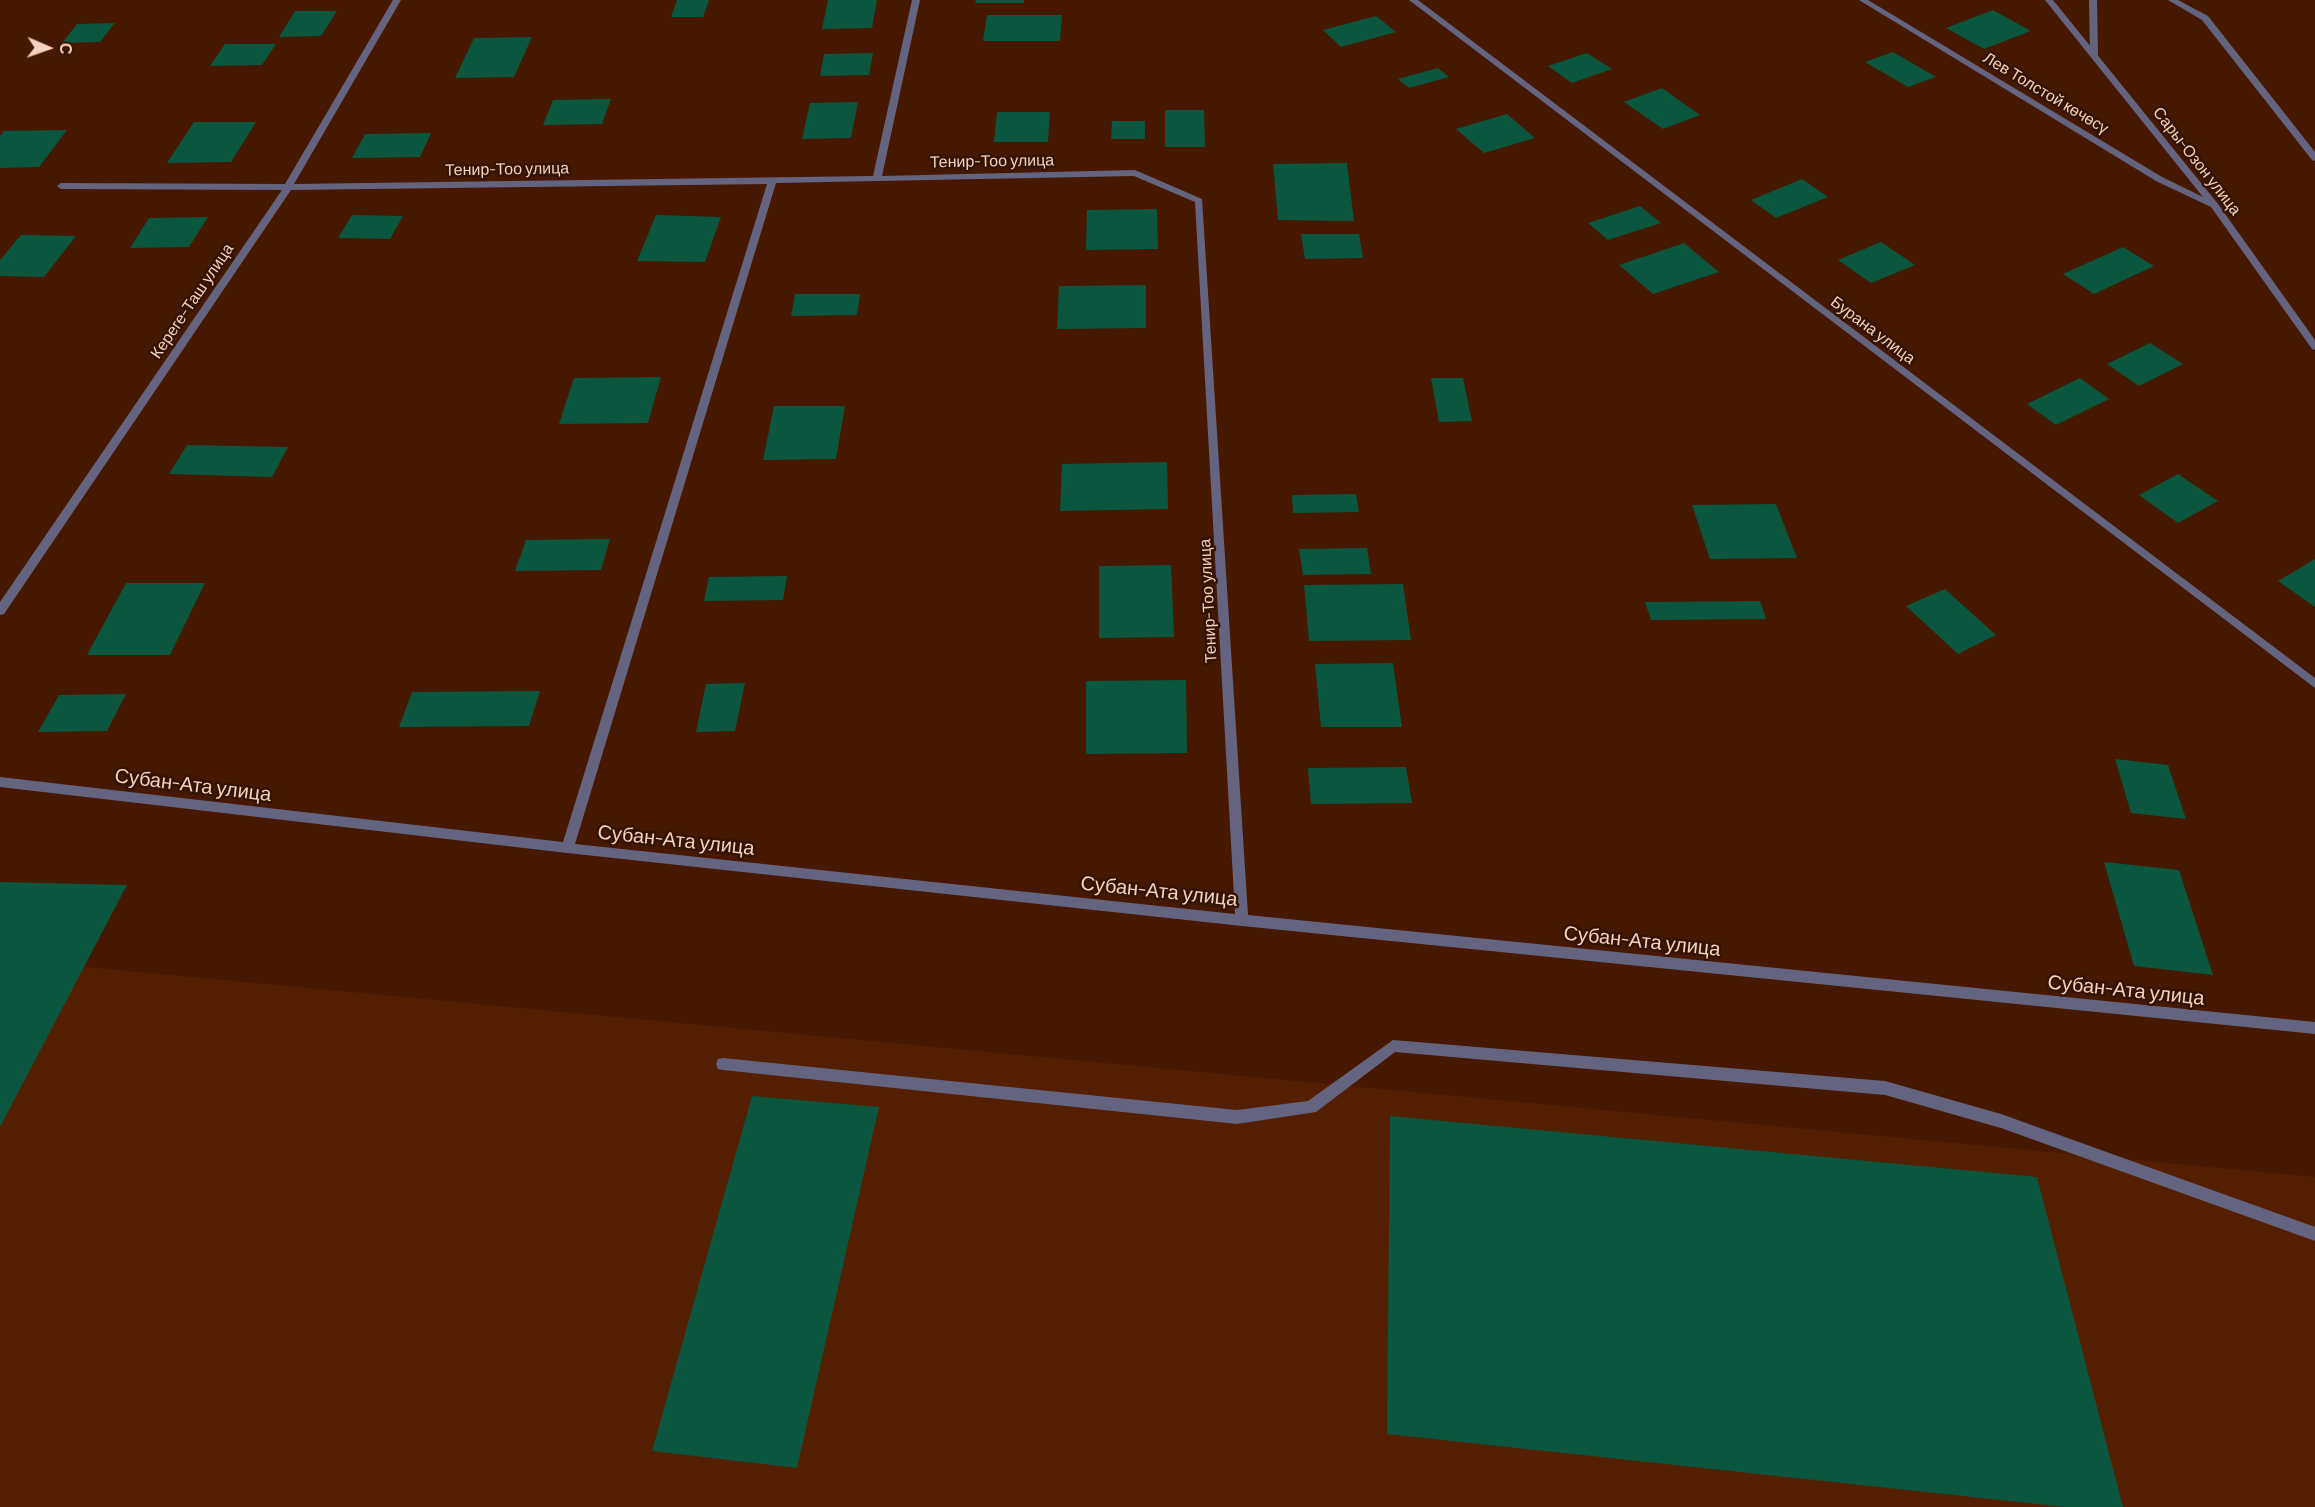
<!DOCTYPE html>
<meta charset="utf-8">
<style>
body{margin:0}
#map{position:relative;width:2315px;height:1507px;overflow:hidden;background:#461800;font-family:Barlow,sans-serif}
canvas{display:block}
.north{position:absolute;left:18px;top:18px;width:60px;height:60px;-webkit-text-stroke:4px #351303;paint-order:stroke;rotate:92deg;font-size:16px;font-weight:700;line-height:24px;text-align:center;color:#f7d1bf}
.north::after{content:'';display:block;margin:auto;width:21px;height:27px;background:#f7d1bf;clip-path:polygon(50% 0,100% 100%,50% 72%,0 100%)}
</style>
<div id="map">
<canvas width="2315" height="1507"></canvas>
<div class="north">С</div>
</div>
<script>
const c = document.querySelector('canvas').getContext('2d');
c.lineJoin = 'round';
function fillPath(path, color) {
  c.fillStyle = color;
  c.fill(path, 'evenodd');
}
function write(font, color, halo, rows, align = 'center') {
  c.font = font + ' Barlow,sans-serif';
  c.lineWidth = 5;
  c.setLineDash([]);
  c.textBaseline = 'middle';
  c.strokeStyle = halo;
  c.fillStyle = color;
  for (const [text, x, y, turn = 0] of rows) {
    c.save();
    c.translate(x, y);
    c.rotate((+turn || 0) * Math.PI / 180);
    c.textAlign = isNaN(turn) ? turn : align;
    if (halo) c.strokeText(text, 0, 0);
    c.fillText(text, 0, 0);
    c.restore();
  }
}
const built = new Path2D(`
 M0,959L2315,1177V1507H0Z`);
const building = new Path2D(`
 M677,0H709L703,17H671Z
 M828,0H877L872,28L822,29Z
 M976,0H1024V3H975Z
 M1993,10L2031,31L1984,49L1946,28Z
 M295,11H337L321,36L279,37Z
 M987,15H1062L1060,41H983Z
 M1376,16L1396,32L1341,47L1323,30Z
 M115,23L100,42L62,43L77,24Z
 M532,37L514,77L455,78L474,38Z
 M225,44H276L262,65L210,66Z
 M1893,52L1936,77L1908,87L1865,62Z
 M873,53L869,75L820,76L824,54Z
 M1587,53L1612,69L1572,83L1548,66Z
 M1438,68L1449,77L1409,88L1398,79Z
 M1662,88L1700,115L1663,129L1624,102Z
 M611,99L602,124L543,125L553,100Z
 M858,102L851,138L802,139L810,103Z
 M1165,110H1204L1205,147H1165Z
 M997,112H1050L1048,142H994Z
 M1507,114L1535,138L1484,153L1456,129Z
 M1112,121H1145V139H1111Z
 M194,122H256L231,162L167,163Z
 M67,130L39,167L0,168V136L4,131Z
 M431,133L420,157L352,158L365,134Z
 M1347,163L1354,221L1278,220L1273,164Z
 M1802,179L1828,197L1776,218L1751,200Z
 M1640,206L1661,223L1608,240L1588,223Z
 M1157,209L1158,249L1086,250L1087,210Z
 M352,215L403,216L390,239L338,238Z
 M656,215L721,217L705,262L637,261Z
 M208,217L189,247L130,248L149,218Z
 M1301,234H1359L1363,258L1305,259Z
 M21,235L76,236L44,277L0,276V260Z
 M1881,242L1915,265L1871,283L1838,260Z
 M1684,243L1719,272L1653,294L1619,265Z
 M2123,247L2154,266L2094,294L2063,274Z
 M1146,285V328L1057,329L1059,286Z
 M795,294H860L857,315L791,316Z
 M2150,343L2183,364L2139,386L2107,364Z
 M661,377L648,423L559,424L574,378Z
 M1431,378H1463L1472,421L1439,422Z
 M2080,378L2109,399L2056,425L2027,404Z
 M774,406H845L836,459L763,460Z
 M187,445L288,447L272,477L169,474Z
 M1167,462L1168,509L1060,511L1062,464Z
 M2178,474L2218,501L2178,523L2139,495Z
 M1356,494L1359,512L1293,513L1292,495Z
 M1776,504L1797,558L1710,559L1692,505Z
 M610,539L601,570L515,571L526,540Z
 M1367,548L1371,574L1303,575L1299,549Z
 M2315,559V607L2278,581Z
 M1171,565L1174,637L1099,638V566Z
 M787,576L783,600L704,601L709,577Z
 M126,583H205L170,655H87Z
 M1403,584L1411,640L1309,641L1304,585Z
 M1945,589L1996,635L1958,654L1906,606Z
 M1760,601L1766,619L1651,620L1645,602Z
 M1393,663L1402,727H1321L1315,664Z
 M1186,680L1187,753L1086,754V681Z
 M745,683L735,731L696,732L706,684Z
 M540,691L529,726L399,727L412,692Z
 M126,694L107,731L38,732L59,695Z
 M2115,759L2168,765L2186,819L2131,813Z
 M1406,767L1412,803L1311,804L1308,768Z
 M2104,862L2179,870L2213,975L2134,966Z
 M0,882L127,885L0,1127Z
 M752,1096L879,1107L797,1468L652,1451Z
 M1390,1116L2037,1177L2123,1507H2065L1387,1434Z`);
const service = new Path2D(`
 M2089,0H2097L2098,55L2094,57L2090,55Z
 M2168,0H2178L2208,16L2315,152V161L2312,160L2202,20Z
 M1393,1040L1885,1081L2001,1114L2315,1227V1241L2001,1128L1885,1095L1395,1052L1316,1112L1237,1124L723,1070L718,1069L716,1064L718,1059L723,1058L1237,1110L1308,1101Z`);
const minor = new Path2D(`
 M393,0H401L294,184L873,176L912,0H920L882,176L1135,170L1202,199L1248,915L2315,1022V1034L1242,926L567,853L0,787V777L563,842L767,184L291,190L4,614L0,615V602L282,190L61,189L57,186L61,183L285,184ZM1134,176L1195,202L1235,914L575,844L776,183Z
 M1409,0H1418L2315,678V688Z
 M1859,0H1868L2162,177L2203,197L2045,0H2053L2218,204L2315,340V350L2312,349L2211,207L2156,181Z`);
const farStreetnames = [
 ["Лев Толстой көчөсү",2046,93,31],
 ["Тенир-Тоо улица",992,161,-1],
 ["Сары-Озон улица",2197,161,52],
 ["Тенир-Тоо улица",507,169,-1],
 ["Кереге-Таш улица",192,301,-56],
 ["Бурана улица",1873,330,37],
 ["Тенир-Тоо улица",1208,601,-93]
];
const streetNames = [
 ["Субан-Ата улица",193,785,7],
 ["Субан-Ата улица",676,840,6],
 ["Субан-Ата улица",1159,891,6],
 ["Субан-Ата улица",1642,941,6],
 ["Субан-Ата улица",2126,990,6]
];
fillPath(built, '#541f01');
fillPath(building, '#0b563e');
fillPath(service, '#646480');
fillPath(minor, '#646480');
write('16px', '#f7d1bf', '#351303', farStreetnames);
write('20px', '#f7d1bf', '#351303', streetNames);
</script>
